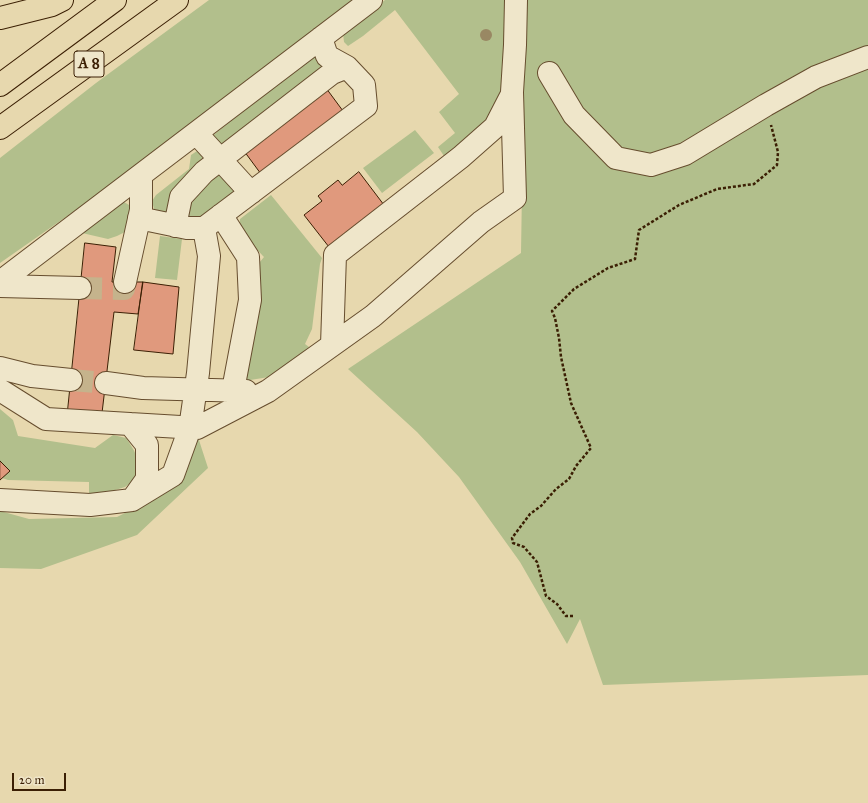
<!DOCTYPE html>
<style>
body{margin:0}
#map{position:relative;width:868px;height:803px;overflow:hidden;background:#e7d8ae;font-family:"IM FELL Great Primer",serif}
canvas{display:block}
.scale{position:absolute;left:12px;top:773px;width:54px;height:18px;box-sizing:border-box;border:2px solid #3b1f04;border-top:0;padding-left:5px;font-size:12px;line-height:14px;white-space:nowrap;color:#3b1f04;-webkit-text-stroke:3px #efe6ca;paint-order:stroke}
</style>
<div id="map">
<canvas width="868" height="803"></canvas>
<div class="scale">20 m</div>
</div>
<script>
const c = document.querySelector('canvas').getContext('2d');
c.lineJoin = 'round';
function fillPath(path, color) {
  c.fillStyle = color;
  c.fill(path, 'evenodd');
}
function stroke(path, color, width, dash) {
  c.strokeStyle = color;
  c.lineWidth = width;
  c.lineCap = dash ? 'butt' : 'round';
  c.setLineDash(dash || []);
  c.stroke(path);
}
function write(font, color, halo, rows, align = 'center') {
  c.font = font + ' "IM FELL Great Primer",serif';
  c.lineWidth = 3;
  c.setLineDash([]);
  c.textBaseline = 'middle';
  c.strokeStyle = halo;
  c.fillStyle = color;
  for (const [text, x, y, turn = 0] of rows) {
    c.save();
    c.translate(x, y);
    c.rotate((+turn || 0) * Math.PI / 180);
    c.textAlign = isNaN(turn) ? turn : align;
    if (halo) c.strokeText(text, 0, 0);
    c.fillText(text, 0, 0);
    c.restore();
  }
}
const green = new Path2D(`
 M209,0H359L199,124L0,263V158L96,83Z
 M385,0H506L508,87L488,120L474,134L444,156L438,147L455,133L439,112L459,94L395,10L363,36L348,46L344,42L343,33Z
 M525,0H868V675L603,685L580,619L567,644L520,562L459,477L417,432L348,369L521,253Z
 M315,53L326,68L222,151L211,137Z
 M415,130L434,153L382,193L363,168Z
 M197,151L205,152L210,155L169,212H163L154,209L152,201L156,195L189,169L191,155Z
 M220,171L238,190L204,220L188,219L185,198Z
 M271,195L322,258L320,264L312,329L305,344L309,347L296,358L269,377L244,381L259,263L264,257C256,248 238,231 240,219Z
 M119,199L129,205L132,213L125,232L117,236L108,239L69,230Z
 M160,236L182,239L177,280L155,278Z
 M0,409L13,420L18,436L95,448L113,435L126,438C137,454 139,458 137,478L125,487L89,498V482L8,480L2,478L0,464Z
 M197,434L208,468L137,535L41,569L0,568V511L29,519L117,517L143,504Z`);
const building = new Path2D(`
 M326,88L343,111L261,174L244,151Z
 M359,172L384,205L329,247L304,215L322,201L318,196L338,180L342,185Z
 M85,243L116,247L112,282H143L138,314L114,312L102,413L68,410Z
 M143,282L179,287L173,354L134,350Z
 M0,461L10,471L0,480Z`);
const minorTunnel = new Path2D(`
 M80,288L124,289L125,282
 M71,380L106,383`);
const path = new Path2D(`
 M573,616H566L557,604L546,596L537,562L524,547L513,543L512,538L530,514L541,506L556,489L569,479L576,466L591,448L571,403L561,357L559,338L555,318L552,311L574,289L608,268L635,259L639,230L679,205L717,189L754,184L777,165L778,152L771,125`);
const minor = new Path2D(`
 M549,73L574,115L616,158L651,165L685,154L766,105L816,77L868,57
 M196,133L251,193
 M221,215L248,257L250,300L233,390
 M139,218L187,228H204L366,106L364,85L347,67L327,56L321,38
 M175,226L181,197L204,172L332,73L347,67
 M0,282L371,0
 M125,282L141,210V175
 M0,286L80,288
 M332,345L335,255L461,157L495,127L512,94
 M0,368L32,376L71,380
 M106,383L143,388L246,391
 M0,390L46,419L197,428L268,391L373,316L481,222L515,198L512,92L515,45L516,0
 M0,500L90,505L132,500L147,479V445L130,424
 M132,500L173,475L190,428L198,373L209,256L204,228`);
const highway = new Path2D(`
 M0,18L52,5L62,0
 M0,85L115,0
 M0,128L177,0`);
const trees = [
 [486,35]
];
const shields = [
 [89,64,30]
];
const shieldNames = [
 ["A 8",89,64]
];
fillPath(green, '#b2bf8c');
fillPath(building, '#e0997d');
stroke(building, '#3b1f04', 1);
stroke(minorTunnel, '#c5b38c', 22, [22, 11]);
stroke(minor, '#664d2e', 24);
stroke(highway, '#3b1f04', 24);
stroke(path, '#3b1f04', 2.5, [3, 2]);
stroke(minor, '#efe6ca', 22);
stroke(highway, '#e7d8ae', 22);
c.fillStyle = '#998863';
for (const [x, y] of trees) {
  c.beginPath();
  c.arc(x, y, 6, 0, 2 * Math.PI);
  c.fill();
}
for (const [x, y, w] of shields) {
  const box = new Path2D();
  box.roundRect(x - w / 2, y - 13, w, 26, 3);
  c.fillStyle = '#efe6ca';
  c.fill(box);
  stroke(box, '#3b1f04', 1);
}
write('bold 15px', '#3b1f04', null, shieldNames);
</script>
